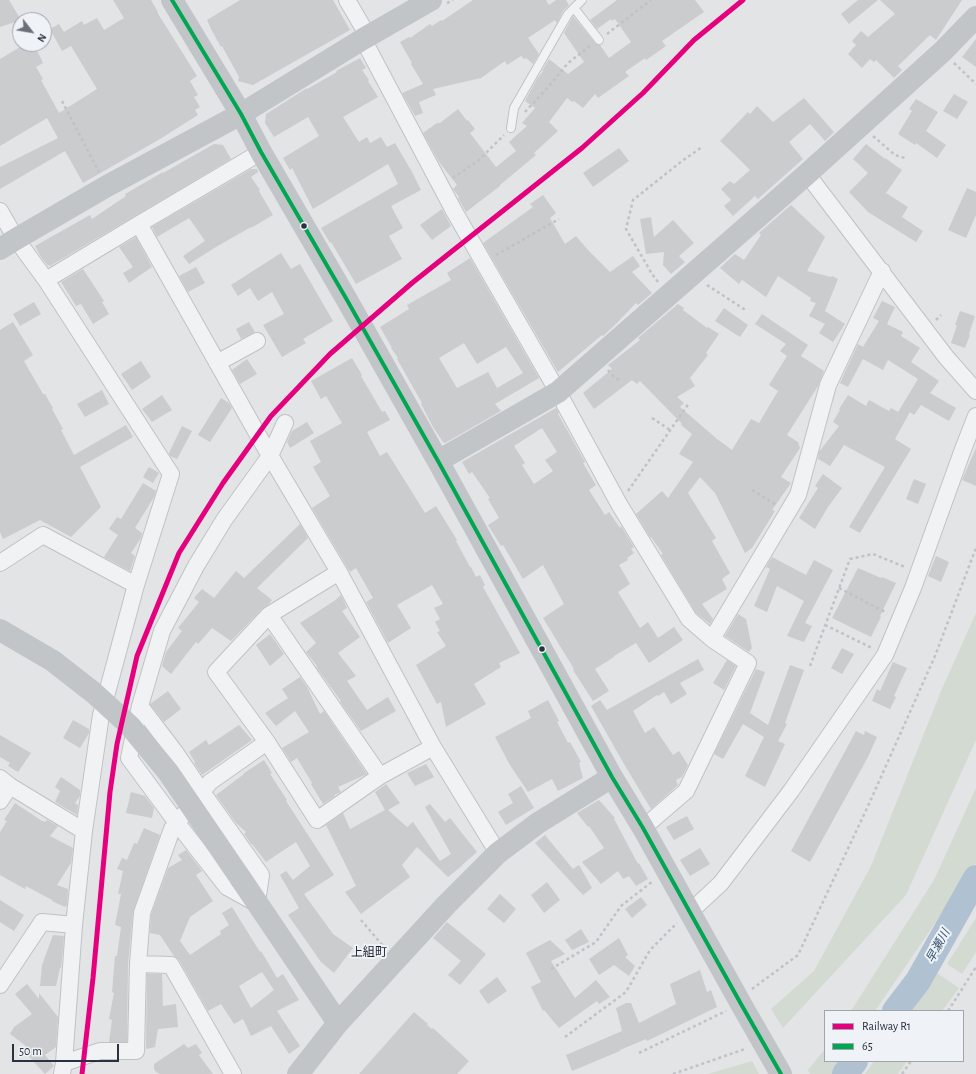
<!DOCTYPE html>
<meta charset="utf-8">
<style>
body{margin:0}
#map{position:relative;width:976px;height:1074px;overflow:hidden;background:#e2e4e6;font-family:"Alegreya Sans",sans-serif}
canvas{display:block}
.legend{position:absolute;left:824px;top:1010px;width:140px;height:52px;box-sizing:border-box;background:#eff2f6;border:1px solid #a0a5ad;margin:0;padding:5px 7px;list-style:none;font-size:12px;color:#29323f}
.legend li{display:flex;align-items:center;gap:8px;height:20px}
.legend b{width:20px;border:1px solid #a0a5ad}
.north{position:absolute;left:12px;top:12px;width:40px;height:40px;box-sizing:border-box;background:#eff2f6;border:1px solid #a0a5ad;border-radius:50%;rotate:121deg;font-size:11px;font-weight:700;line-height:16px;text-align:center;color:#29323f}
.north::after{content:'';display:block;margin:auto;width:14px;height:18px;background:#6a7079;clip-path:polygon(50% 0,100% 100%,50% 72%,0 100%)}
.scale{position:absolute;left:12px;top:1044px;width:107px;height:18px;box-sizing:border-box;border:2px solid #29323f;border-top:0;padding-left:5px;font-size:12px;line-height:14px;white-space:nowrap;color:#29323f;-webkit-text-stroke:3px #eff2f6;paint-order:stroke}
</style>
<div id="map">
<canvas width="976" height="1074"></canvas>
<ul class="legend">
<li><b style="height:5px;background:#e5007d"></b>Railway R1</li>
<li><b style="height:5px;background:#00a651"></b>65</li>
</ul>
<div class="north">N</div>
<div class="scale">50 m</div>
</div>
<script>
const c = document.querySelector('canvas').getContext('2d');
c.lineJoin = 'round';
function fillPath(path, color) {
  c.fillStyle = color;
  c.fill(path, 'evenodd');
}
function stroke(path, color, width, dash) {
  c.strokeStyle = color;
  c.lineWidth = width;
  c.lineCap = dash ? 'butt' : 'round';
  c.setLineDash(dash || []);
  c.stroke(path);
}
function write(font, color, halo, rows, align = 'center') {
  c.font = font + ' "Alegreya Sans","Noto Sans JP",sans-serif';
  c.lineWidth = 4;
  c.setLineDash([]);
  c.textBaseline = 'middle';
  c.strokeStyle = halo;
  c.fillStyle = color;
  for (const [text, x, y, turn = 0] of rows) {
    c.save();
    c.translate(x, y);
    c.rotate((+turn || 0) * Math.PI / 180);
    c.textAlign = isNaN(turn) ? turn : align;
    if (halo) c.strokeText(text, 0, 0);
    c.fillText(text, 0, 0);
    c.restore();
  }
}
const green = new Path2D(`
 M976,613V740L906,895L783,1028L771,1009L814,971L871,866L941,691Z
 M976,788V863L875,1011H851L934,880Z
 M976,918V952L962,974L947,964Z
 M937,973L959,988L942,1011H910Z
 M825,1049V1061H841L832,1074H810L808,1070Z
 M752,1061L759,1074H708Z
 M874,1061H907L898,1074H865Z`);
const river = new Path2D(`
 M895,1011L918,981L976,878
 M845,1074L855,1061`);
const building = new Path2D(`
 M0,0H9L21,20L0,27Z
 M113,0H151L158,12H157L197,76L190,81L198,95L194,97L200,107L195,110L198,115L160,139L83,183L65,151L0,189V167L58,138L47,118L0,146V59L25,44H34L43,63L36,67L43,79L41,80L59,113L97,89L71,46L62,51L50,29L59,24L64,32L82,21L84,25L97,18L104,30L124,18Z
 M240,0H333L350,30L253,85L238,81L239,77L222,46L221,47L212,31L207,20Z
 M473,0H546L549,5L556,0H566L569,5L563,11L557,23L555,20L528,38L539,54L533,64L526,58L524,59L521,56L507,65L505,61L481,78L433,89L436,95L419,102L423,113L415,116L402,93L423,84L411,64L412,63L400,42L409,37L410,38L430,24L432,26L441,20L442,21Z
 M617,0H695L704,12L662,41L666,46L646,60L645,58L625,72L629,76L598,98L595,94L583,108L574,101L572,102L567,98L549,122L558,131L534,153L536,155L500,185V186L466,212L458,198L459,197L453,189L457,185L439,162L423,133L437,123H440L458,109L467,121L468,120L475,129L470,133L496,167L516,151L509,142L527,126L522,123L535,108L525,101L537,79L543,71H542L549,59L568,74L584,62L564,33L573,16L595,43L600,45L609,58L631,42L615,19L612,21L611,19L597,29L590,20Z
 M858,0H878L849,24L841,14Z
 M880,0H962L936,40L930,35L898,66L902,70L894,78L876,60L874,62L870,59L862,68L848,54L856,45L852,41L861,31L868,37L895,14Z
 M976,39V67L962,57Z
 M360,58L366,68L362,70L369,80L368,81L378,97L343,117L359,142L367,137L370,143L381,137L387,147L395,143L412,172L421,190L391,206L403,228L389,236L402,259L356,284L331,242L330,243L321,228L398,184L388,164L313,209L292,168L290,170L283,158L319,136L308,117L274,137L265,123L266,114L307,88V89L337,72L336,71Z
 M954,94L968,102L957,119L943,111Z
 M804,98L834,132L825,141L810,124L789,142L803,159L758,199L755,196L733,216L724,206L731,200L721,189L730,181L734,184L750,170L733,153L720,141L748,112L750,114L757,106L773,122Z
 M916,99L938,112L926,131L946,145L937,158L916,143L915,145L898,134L912,111L909,109Z
 M214,144L223,145L231,159L50,266L49,265L48,266L41,257L35,246L90,215L92,219L126,196L125,194L163,172V173Z
 M866,144L885,159V158L902,170L886,193L908,207L902,217L923,231L916,242L868,212L849,192L868,173L853,159Z
 M619,148L629,161L593,187L583,173Z
 M251,169H257L258,172L251,177L260,190L259,191L273,215L251,228V227L216,247L189,264L183,256L205,241L189,218L157,237L152,227Z
 M967,188L976,192V215L966,238L948,230Z
 M543,195L556,213L550,218L565,244L576,236L588,250L610,272L633,256L640,266L632,272L652,293L638,305L636,303L614,326L603,336L602,335L558,372L483,243L533,207L530,204Z
 M791,205L825,237L807,271L831,277L832,276L838,279L825,311L845,324L833,342L819,333L825,324L809,316L816,303L810,301L811,298L778,276L766,297L742,280L739,284L720,268L723,265L735,254L744,260L761,235L759,233L760,232Z
 M442,209L451,226L432,240L420,225Z
 M651,217L654,237L673,220L694,243L679,256L685,262L671,274L663,265L664,252L646,254L640,219Z
 M136,237L152,267L129,283L123,273L133,267L119,247Z
 M281,253L291,269L300,264L333,321L303,339L306,343L282,357L263,325L284,314L272,292L258,301L250,288L238,296L231,285Z
 M470,258L539,378L495,404L501,411L445,443L443,442L433,427L421,404L422,403L397,359L398,358L391,348H392L380,327L409,309L407,305L451,280L447,273ZM464,343L477,364L506,347L523,373L497,388L488,372L457,388L439,358Z
 M196,267L205,283L188,292L179,276Z
 M83,269L104,301L102,302L109,314L93,324L81,304L76,306L61,282Z
 M882,301L895,307L887,324L903,332L901,336L920,348L911,362L939,381L930,393L956,408L949,421L921,405L914,415L910,412L895,439L911,449L860,533L849,527L885,467L844,445L830,466L818,459L819,452L839,426L833,422L840,410L839,409L848,395L866,406L869,400L889,411L891,408L898,412L918,379L888,360L883,370L863,359L848,387L840,383L858,344L863,347L879,321L873,318Z
 M34,302L41,314L20,326L13,314Z
 M678,304L684,308L683,310L707,328L708,327L719,334L706,353L708,355L690,378L695,386L677,397L684,403L680,407L717,439L732,450L751,419L759,423L778,391L769,385L787,356L780,351L786,344L755,324L762,314L808,345L801,356L824,371L818,386L787,435L798,442L800,448L781,477L791,483L772,510L775,511L752,548L745,553L715,493L700,477L688,493L716,538L712,541L730,573L722,579L727,589L702,604L713,619L710,624L696,613L661,555L663,554L651,537H650L636,514L662,491L668,498L693,462L679,454L692,434L681,425L682,424L640,381L637,384L632,380L594,409L583,393L612,369L608,365L640,340L638,338Z
 M724,308L748,325L740,337L715,321Z
 M960,311L975,316L969,334L970,335L965,348L951,343L957,325H955Z
 M13,322L33,355L24,361L43,394H45L53,408L52,409L63,429L61,430L74,455L126,425L133,437L80,467L101,507L71,537L40,520L3,539L0,532V330Z
 M249,322L255,332L241,339L236,329Z
 M352,358L362,375L361,376L382,412L385,411L390,420L367,432L380,456L387,452L425,513L436,506L457,540L456,541L470,567H471L476,577L480,575L485,585L483,587L520,653L499,663L501,667L474,684L486,704L446,727L441,702L437,704L416,665L446,646L437,632L440,631L435,622L440,619L434,608L443,604L432,585L397,605L411,628L388,643L366,602L373,598L356,568L350,572L312,508L330,496L313,467L321,462L310,441L342,423L326,396L321,399L311,381Z
 M247,359L257,374L240,384L232,370Z
 M141,361L151,377L132,390L121,374Z
 M102,390L109,404L85,417L77,404Z
 M162,395L172,410L152,422L142,409Z
 M221,398L229,403L232,408L210,442L198,435Z
 M556,408L559,413L558,414L585,462L583,463L596,485L589,490L605,515L609,512L620,528L621,526L634,547L631,549L634,553L627,558L628,560L619,565L630,584L618,592L640,628L648,622L658,638L674,627L683,640L649,663L636,643L614,656V657L595,669L609,691L593,701L573,670L574,669L543,618L564,604L543,565L523,579L503,545L501,546L488,525L499,518L488,499L490,498L472,472L469,474L462,462ZM542,428L557,452L545,460L553,471L534,484L522,465L525,463L514,446Z
 M307,422L314,433L290,448L287,442L292,431Z
 M182,426L192,431L177,459L170,456L169,453Z
 M976,448V486L962,480Z
 M149,467L159,473L153,483L143,477Z
 M823,474L842,488L828,507L815,529L799,518L818,488L815,486Z
 M914,479L926,484L918,504L906,499Z
 M143,483L156,491L154,497L135,528L142,533L141,538L131,553L135,556L130,571L104,557L118,535L109,529L117,517L121,519Z
 M300,524L308,538L257,588L272,600L269,604L262,609L231,641L212,628L198,644L196,642L171,674L162,666L166,652L182,631L178,628L199,602L194,598L202,589L214,598L236,571L244,578Z
 M936,556L949,562L941,582L928,576Z
 M772,557L806,575L814,560L833,570L805,623L812,626L804,642L787,636L804,601L777,586L767,612L754,606L770,569L766,567Z
 M858,568L881,578L882,577L896,583L880,616L881,617L871,637L832,618Z
 M341,595L347,608L342,611L360,637L338,653L356,676L347,681L367,710L388,697L396,711L361,731L340,702L341,701L316,667L317,666L306,652L316,643L300,623L334,601Z
 M738,614L746,619L752,648L749,652L725,636Z
 M270,634L284,654L270,666L256,645Z
 M842,648L854,654L842,674L831,668Z
 M698,659L704,670L680,683L687,694L671,704L664,692L658,696L657,695L633,711L645,733L654,727L673,755L679,751L688,765L682,777L676,780L678,785L651,809L624,764L591,706L600,700L607,710Z
 M727,660L736,666L724,690L713,683Z
 M893,662L907,668L894,696L896,697L890,709L872,701L877,689L880,691Z
 M790,665L804,670L785,723L787,724L778,741L785,744L765,787L745,776L764,737L743,724L723,759L714,754L756,669L765,672L750,713L768,725Z
 M300,677L307,687L320,714L324,711L367,774L338,787L341,792L334,795L335,796L323,804L311,784L312,783L297,758L291,762L282,748L309,732L295,711L276,726L265,713L288,698L282,689Z
 M168,691L181,709L164,722L150,704Z
 M548,700L559,721L557,722L568,743L570,742L581,762L579,763L583,778L558,791L552,779L528,792L510,765L495,737L531,718L528,711Z
 M73,720L89,729V733L80,748L63,738Z
 M239,725L252,740L202,775L194,763L195,762L189,752L206,740L209,745Z
 M856,731L864,735L865,731L877,737L868,757L810,862L791,851Z
 M0,735L31,753L18,772L8,766L10,763L0,757Z
 M264,760L272,773L270,774L287,800L286,801L334,875L304,894L333,934L353,948L334,973L321,962L288,915L299,908L280,875L286,871L293,880L310,866L296,842L266,862L252,844H251L244,834L246,832L236,823L216,795L244,774V773Z
 M426,764L434,777L415,786L407,773Z
 M61,777L80,790V796L75,803L78,805L77,815L55,802L60,791L55,787Z
 M386,784L400,803L388,810L407,827L413,822L440,861L451,854L425,807L430,804L445,822L450,818L477,852L462,865H463L448,877L417,847L402,865L410,877L361,914L345,892L356,886L326,825L343,813L350,829L385,810L375,792Z
 M521,786L534,808L506,825L498,812L513,803L508,794Z
 M131,792L145,796L154,808L152,818L126,813Z
 M599,800L615,818L614,819L638,864L639,863L648,879L636,886L629,876L623,879L618,871L601,884L582,862L604,848L589,826L588,827L577,813Z
 M15,803L42,821H43L45,822L47,820L58,826L50,836L73,848L71,863L57,885L68,889L67,905L65,907L52,901V900L26,886L25,889L0,875V832L7,821L4,820Z
 M687,816L694,829L674,840L666,827Z
 M144,828L160,835L133,912L128,964L127,1042H109L112,1020L109,1019L114,993L112,992L115,956H117L121,927L115,925L121,894H118L123,871L117,869L122,858L127,860L134,843L137,844Z
 M545,835L573,869L579,865L592,888L583,895L535,843Z
 M700,848L710,864L690,876L680,860Z
 M186,850L202,871L196,875L213,901L190,917L180,941L190,955L221,934L220,931L229,925L222,913L232,907L260,952L261,951L277,978L283,974L299,1000L277,1011L300,1046L289,1054L271,1026L251,1036L243,1019L234,1024L221,1004L208,1011L179,960L174,956L160,935L150,933L151,915L168,868L182,860L178,855ZM262,972L274,990L251,1008L239,986Z
 M547,882L560,900L544,913L531,895Z
 M500,894L516,909L504,923L487,909Z
 M641,897L647,905L632,918L625,909Z
 M0,900L24,915L14,931L0,922Z
 M447,922L486,954L460,985L448,975L461,961L433,938Z
 M581,929L589,942L572,950L565,940Z
 M53,935L64,936L61,968H60L56,986H40L42,965Z
 M619,938L628,955L625,957L635,966L629,976L614,965L599,975L589,959Z
 M550,940L565,954L551,961L575,998L596,980L610,997L599,1004L597,1001L559,1028L544,1010L543,1011L531,987L541,982L526,953Z
 M700,970L707,992L711,990L717,1007L647,1041L646,1039L620,1050V1051L572,1071L566,1055L622,1031L616,1008L626,1003H631L639,1023L676,1004L670,984Z
 M147,974H162L163,1006L176,1004L178,1027L158,1029L155,1047L146,1049Z
 M497,977L507,991L488,1004L479,991Z
 M27,984L39,999V993L58,1017L56,1047L45,1055L54,1066L45,1074L22,1049L26,1046L10,1034L14,1027L32,1014L15,994Z
 M414,1012L428,1024L427,1025L432,1029L433,1028L469,1061L457,1074H359Z
 M184,1044L188,1048L196,1044L202,1053L199,1055L213,1074H160L156,1072L154,1069V1064Z`);
const path = new Path2D(`
 M447,3L453,0
 M607,34L651,0
 M954,63L976,84
 M62,101L99,172
 M525,112L550,85L568,63L590,46
 M873,136L895,155L905,158
 M453,178L479,160L504,135
 M496,255L559,219
 M658,282L652,274L626,229L633,200L682,161L702,147
 M707,285L747,311
 M936,320L941,315
 M608,370L615,378L620,380
 M652,418L670,430
 M752,490L775,504
 M628,491L689,403
 M839,588L887,613
 M825,625L872,648
 M810,666L850,559L873,554L905,567
 M361,920L384,947
 M551,969L596,942L621,906L653,881
 M752,989L798,955L868,806L935,656L976,548
 M948,1011L976,967
 M565,1037L626,992L650,950L677,923
 M639,1053L726,1011
 M673,1074L745,1049
 M902,1074L911,1061`);
const lane = new Path2D(`
 M574,8L599,40
 M511,128L514,108L568,14L582,0`);
const street = new Path2D(`
 M347,0L368,36
 M363,39L454,211L558,392L619,504L689,619L712,639L748,663L686,791L643,828
 M807,174L946,357L976,391
 M0,211L16,239L46,280L171,474L136,585L101,715L84,831L74,925L64,1063L62,1074
 M139,224L262,442L339,572L433,747L498,853
 M46,280L139,224L261,152
 M217,363L257,341
 M0,563L43,535L136,585
 M339,572L269,615L216,672L267,742L317,820L380,776L433,747
 M269,615L380,776
 M712,639L798,495L828,385L882,271
 M140,706L162,631L196,566L224,520L270,456L285,423
 M0,778L10,786L84,831
 M0,801L10,786
 M256,903L227,887L177,823L129,758L140,706L175,752L202,792L261,875L257,902
 M689,913L721,883L791,791L885,655L913,588L962,452L976,416
 M138,964L142,913L172,829L210,782L267,742
 M0,985L42,922L74,925
 M64,1063L100,1051H136L138,964L171,965L233,1074`);
const secondary = new Path2D(`
 M172,0L241,114L261,152L347,300L438,461L612,777L643,828L741,1004L781,1074
 M0,249L16,239L107,186L241,114L363,39L431,0
 M438,461L558,392L807,174L943,51L976,17
 M241,879L338,1023
 M298,1074L338,1023L446,905L498,853L538,823L612,777`);
const secondaryBridge = new Path2D(`
 M0,630L53,661L94,693L130,726L168,772L241,879`);
const bus1 = new Path2D(`
 M172,0L241,114L261,152L347,300L438,461L612,777L643,828L741,1004L781,1074`);
const rail1 = new Path2D(`
 M82,1074L93,978L110,792L117,744L137,656L179,553L223,483L271,416L330,354L412,283L582,148L643,93L694,40L743,0`);
const markers = [
 [304,226,3.5,"#29323f"],
 [542,649,3.5,"#29323f"]
];
const waterNames = [
 ["早瀬川",938,946,-61]
];
const neighbourhoodNames = [
 ["上組町",369,952]
];
fillPath(green, '#d3dad2');
stroke(river, '#b0c2d1', 26);
fillPath(building, '#caccce');
stroke(lane, '#c0c2c4', 10);
stroke(street, '#c0c2c4', 18);
stroke(path, '#c0c2c5', 2.5, [3, 3]);
stroke(lane, '#f1f2f3', 8);
stroke(street, '#f1f2f3', 16);
stroke(secondary, '#c2c5c8', 22);
stroke(secondaryBridge, '#c2c5c8', 22);
stroke(bus1, '#00a651', 4);
stroke(rail1, '#e5007d', 5);
for (const [x, y, r, color] of markers) {
  const dot = new Path2D();
  dot.arc(x, y, r, 0, 2 * Math.PI);
  c.fillStyle = color;
  c.fill(dot);
  stroke(dot, '#eff2f6', 1.5);
}
write('italic 12px', '#345372', '#eff2f6', waterNames);
write('12px', '#1b2330', '#eff2f6', neighbourhoodNames);
</script>
